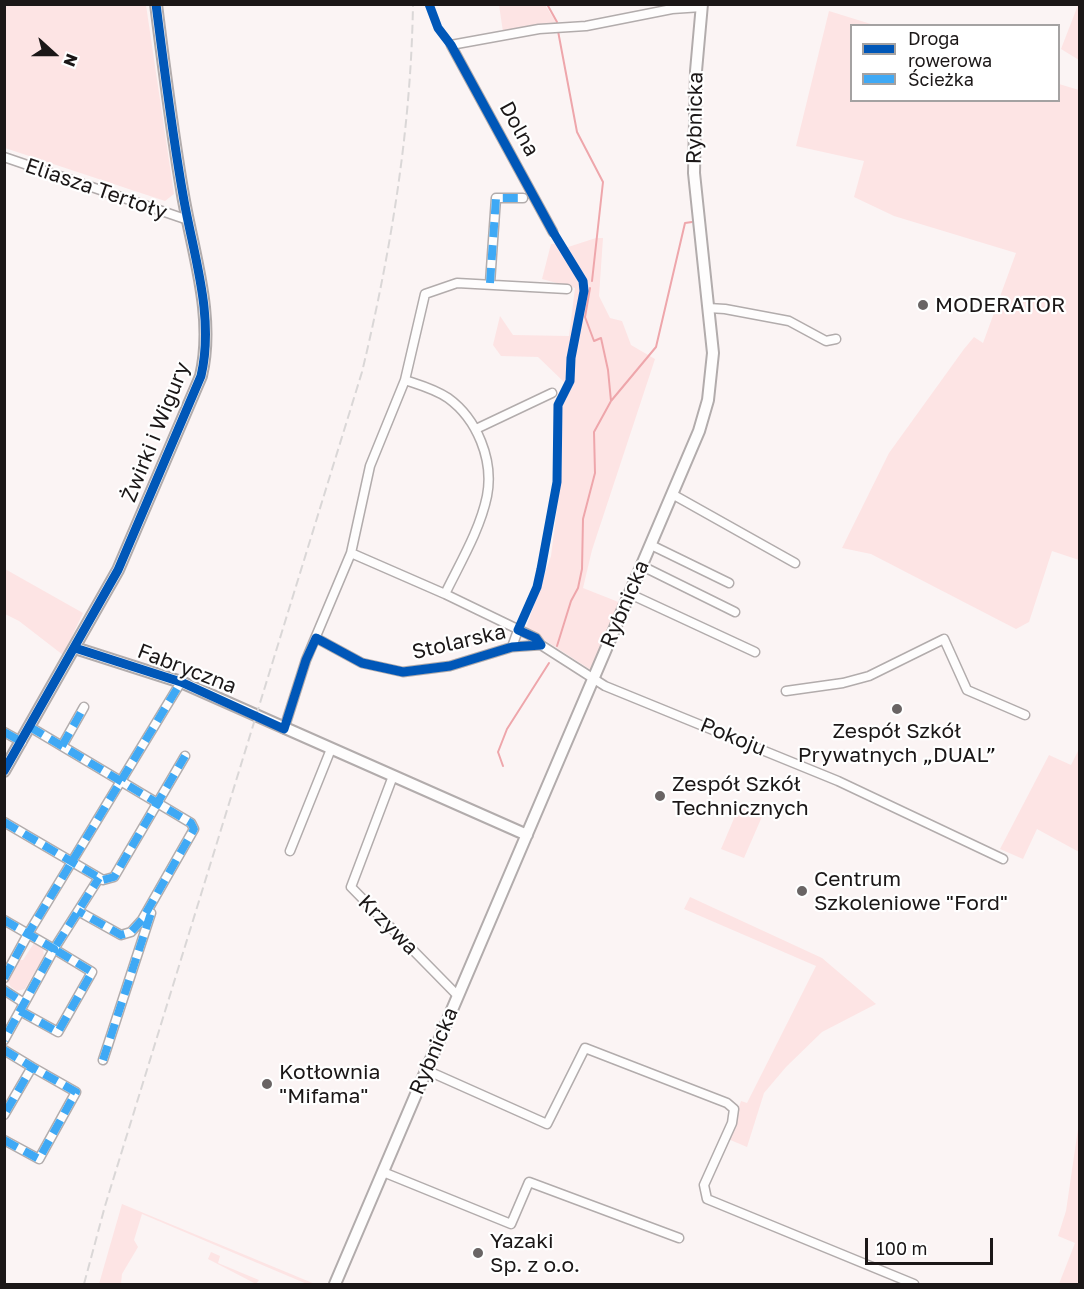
<!DOCTYPE html>
<meta charset="utf-8">
<style>
body{margin:0}
#map{position:relative;width:1084px;height:1289px;overflow:hidden;background:#fbf4f4;font-family:"Golos Text",sans-serif}
canvas{display:block}
.frame{position:absolute;inset:0;border:6px solid #1b1717;pointer-events:none}
.legend{position:absolute;left:850px;top:24px;width:210px;height:78px;box-sizing:border-box;background:#fff;border:2px solid #a4a2a2;margin:0;padding:8px 10px;list-style:none;font-size:18px;color:#1b1717}
.legend li{display:flex;align-items:center;gap:12px;height:30px}
.legend b{width:30px;border:2px solid #a4a2a2}
.north{position:absolute;left:24px;top:24px;width:60px;height:60px;-webkit-text-stroke:4px #fff;paint-order:stroke;rotate:111deg;font-size:16px;font-weight:700;line-height:24px;text-align:center;color:#1b1717}
.north::after{content:'';display:block;margin:auto;width:21px;height:27px;background:#1b1717;clip-path:polygon(50% 0,100% 100%,50% 72%,0 100%)}
.scale{position:absolute;left:865px;top:1238px;width:128px;height:27px;box-sizing:border-box;border:3px solid #1b1717;border-top:0;padding-left:8px;font-size:18px;line-height:21px;white-space:nowrap;color:#1b1717;-webkit-text-stroke:4px #fff;paint-order:stroke}
</style>
<div id="map">
<canvas width="1084" height="1289"></canvas>
<div class="frame"></div>
<ul class="legend">
<li><b style="height:8px;background:#0057b8"></b>Droga rowerowa</li>
<li><b style="height:8px;background:#3fa9f5"></b>Ścieżka</li>
</ul>
<div class="north">N</div>
<div class="scale">100 m</div>
</div>
<script>
const c = document.querySelector('canvas').getContext('2d');
c.lineJoin = 'round';
function fillPath(path, color) {
  c.fillStyle = color;
  c.fill(path, 'evenodd');
}
function stroke(path, color, width, dash) {
  c.strokeStyle = color;
  c.lineWidth = width;
  c.lineCap = dash ? 'butt' : 'round';
  c.setLineDash(dash || []);
  c.stroke(path);
}
function write(font, color, halo, rows, align = 'center') {
  c.font = font + ' "Golos Text",sans-serif';
  c.lineWidth = 4.5;
  c.setLineDash([]);
  c.textBaseline = 'middle';
  c.strokeStyle = halo;
  c.fillStyle = color;
  for (const [text, x, y, turn = 0] of rows) {
    c.save();
    c.translate(x, y);
    c.rotate((+turn || 0) * Math.PI / 180);
    c.textAlign = isNaN(turn) ? turn : align;
    if (halo) c.strokeText(text, 0, 0);
    c.fillText(text, 0, 0);
    c.restore();
  }
}
const green = new Path2D(`
 M5,4L146,5L174,194L165,201L5,148Z
 M499,5H545L558,25L503,32Z
 M1078,5H1080L1079,60L1061,49Z
 M829,11L874,25L852,26V100H1058L1059,84L1079,90V560L1052,551L1029,622L1016,629L871,554L842,548L889,453L964,349L974,337L983,343L1016,253L894,216L854,197L864,161L796,146Z
 M596,238H603L599,296L610,318L622,321L631,345L655,359L592,550L583,588L621,603L594,672L526,628L551,556L562,468V406L567,398L564,382L538,357L501,356L493,345L500,316L513,335L569,336L575,288L542,279L551,244L562,243L565,248Z
 M5,569L83,613L63,655L19,621L5,614Z
 M1079,749V852L1037,829L1023,859L1000,849L1049,755L1071,765Z
 M741,802L764,812L744,858L721,849Z
 M690,897L822,958L876,1004L822,1032L786,1067L764,1093L747,1147L728,1139L741,1101L747,1103L816,966L684,909Z
 M34,943L43,949L44,956L25,989L17,991L11,987L7,980L17,960H23Z
 M1079,1122V1284H1059L1075,1243L1058,1236L1066,1211Z
 M122,1204L315,1284H307L142,1214L134,1240L138,1247L122,1274L121,1284H99Z
 M211,1252L220,1256L218,1263L259,1280L256,1284L208,1259Z`);
const stream = new Path2D(`
 M547,4L557,22
 M558,31L577,132L603,182L592,281
 M590,288L585,317L594,341L601,338L608,370L611,401
 M557,646L571,601L578,588L582,569L583,519L595,473L594,432L611,401L656,347L685,223L692,222
 M503,766L498,752L507,729L549,663`);
const minor = new Path2D(`
 M4,157L188,220
 M553,232L451,45L539,29L586,26L672,9L702,7
 M490,283L496,198H523
 M708,308L725,309L789,321L826,341L836,339
 M405,380L425,294L457,283L567,289
 M476,429L552,393
 M672,494L795,563
 M651,545L729,583
 M642,566L735,612
 M445,594C460,563 480,530 487,496C494,460 477,419 448,398C435,389 420,385 405,380L370,466L351,553L445,594L536,638L541,645L605,686L838,781L1003,859
 M630,594L755,652
 M316,638L362,663L403,672L450,666L512,647L541,645
 M512,647L518,630
 M786,691L843,683L869,676L944,639L967,690L1025,715
 M30,727L191,823L194,829L142,920L131,932L121,935L78,911
 M284,729L306,660L351,553
 M4,732L22,742
 M62,746L84,707
 M393,776L351,887L458,996
 M4,822L103,880L114,877L185,756
 M290,851L331,749
 M4,920L54,949L4,1040
 M4,978L28,934L181,682
 M4,990L24,1003
 M20,1011L58,1032L92,972L54,949L99,878
 M4,1050L32,1067L4,1115
 M103,1060L151,913
 M426,1070L547,1124L585,1048L727,1103L734,1109L732,1123L704,1185L707,1199L914,1284
 M4,1140L39,1159L76,1092L32,1067
 M383,1172L511,1224L529,1182L679,1238`);
const tertiary = new Path2D(`
 M75,648L181,682L527,835
 M4,771L118,570L201,376C215,316 193,254 183,195C172,132 164,68 156,4
 M335,1284L699,431L708,400L713,353L694,173L696,71L702,4`);
const rail = new Path2D(`
 M84,1284L105,1206L362,372C391,251 411,129 413,4`);
const quiet = new Path2D(`
 M490,283L496,198H523
 M30,727L191,823L194,829L142,920L131,932L121,935L78,911
 M4,732L22,742
 M62,746L84,707
 M4,822L103,880L114,877L185,756
 M4,920L54,949L4,1040
 M4,978L28,934L181,682
 M4,990L24,1003
 M20,1011L58,1032L92,972L54,949L99,878
 M4,1050L32,1067L4,1115
 M103,1060L151,913
 M4,1140L39,1159L76,1092L32,1067`);
const cycleway = new Path2D(`
 M429,4L438,28L451,45L553,232L583,281L584,291L571,358L570,381L558,405L557,482L541,569L537,587L518,630L536,638L541,645
 M75,648L181,682L284,729L306,660L316,638L362,663L403,672L450,666L512,647L541,645
 M4,771L118,570L201,376C215,316 193,254 183,195C172,132 164,68 156,4`);
const markers = [
 [923,305,6,"#696464"],
 [897,709,6,"#696464"],
 [660,796,6,"#696464"],
 [802,891,6,"#696464"],
 [267,1084,6,"#696464"],
 [478,1253,6,"#696464"]
];
const streetNames = [
 ["Rybnicka",695,118,-89],
 ["Dolna",519,129,61],
 ["Eliasza Tertoły",96,189,19],
 ["Żwirki i Wigury",156,432,-68],
 ["Rybnicka",625,604,-67],
 ["Stolarska",459,642,-13],
 ["Fabryczna",187,669,21],
 ["Pokoju",733,737,22],
 ["Krzywa",388,925,45],
 ["Rybnicka",434,1051,-67]
];
const poiNames = [
 ["MODERATOR",935,305],
 ["Zespół Szkół",897,731,"center"],
 ["Prywatnych „DUAL”",897,755,"center"],
 ["Zespół Szkół",672,784],
 ["Technicznych",672,808],
 ["Centrum",814,879],
 ["Szkoleniowe \"Ford\"",814,903],
 ["Kotłownia",279,1072],
 ["\"Mifama\"",279,1096],
 ["Yazaki",490,1241],
 ["Sp. z o.o.",490,1265]
];
fillPath(green, '#fde4e4');
stroke(stream, '#eea6ab', 2);
stroke(minor, '#b2acac', 11);
stroke(tertiary, '#b2acac', 14);
stroke(minor, '#fefdfd', 8);
stroke(tertiary, '#fefdfd', 10);
stroke(rail, '#dad7d7', 2, [9, 4.5]);
stroke(quiet, '#3fa9f5', 8, [15, 8]);
stroke(cycleway, '#0057b8', 9);
for (const [x, y, r, color] of markers) {
  const dot = new Path2D();
  dot.arc(x, y, r, 0, 2 * Math.PI);
  c.fillStyle = color;
  c.fill(dot);
  stroke(dot, '#fff', 2);
}
write('21px', '#1b1717', '#fff', streetNames);
write('21px', '#1b1717', '#fff', poiNames, 'left');
</script>
